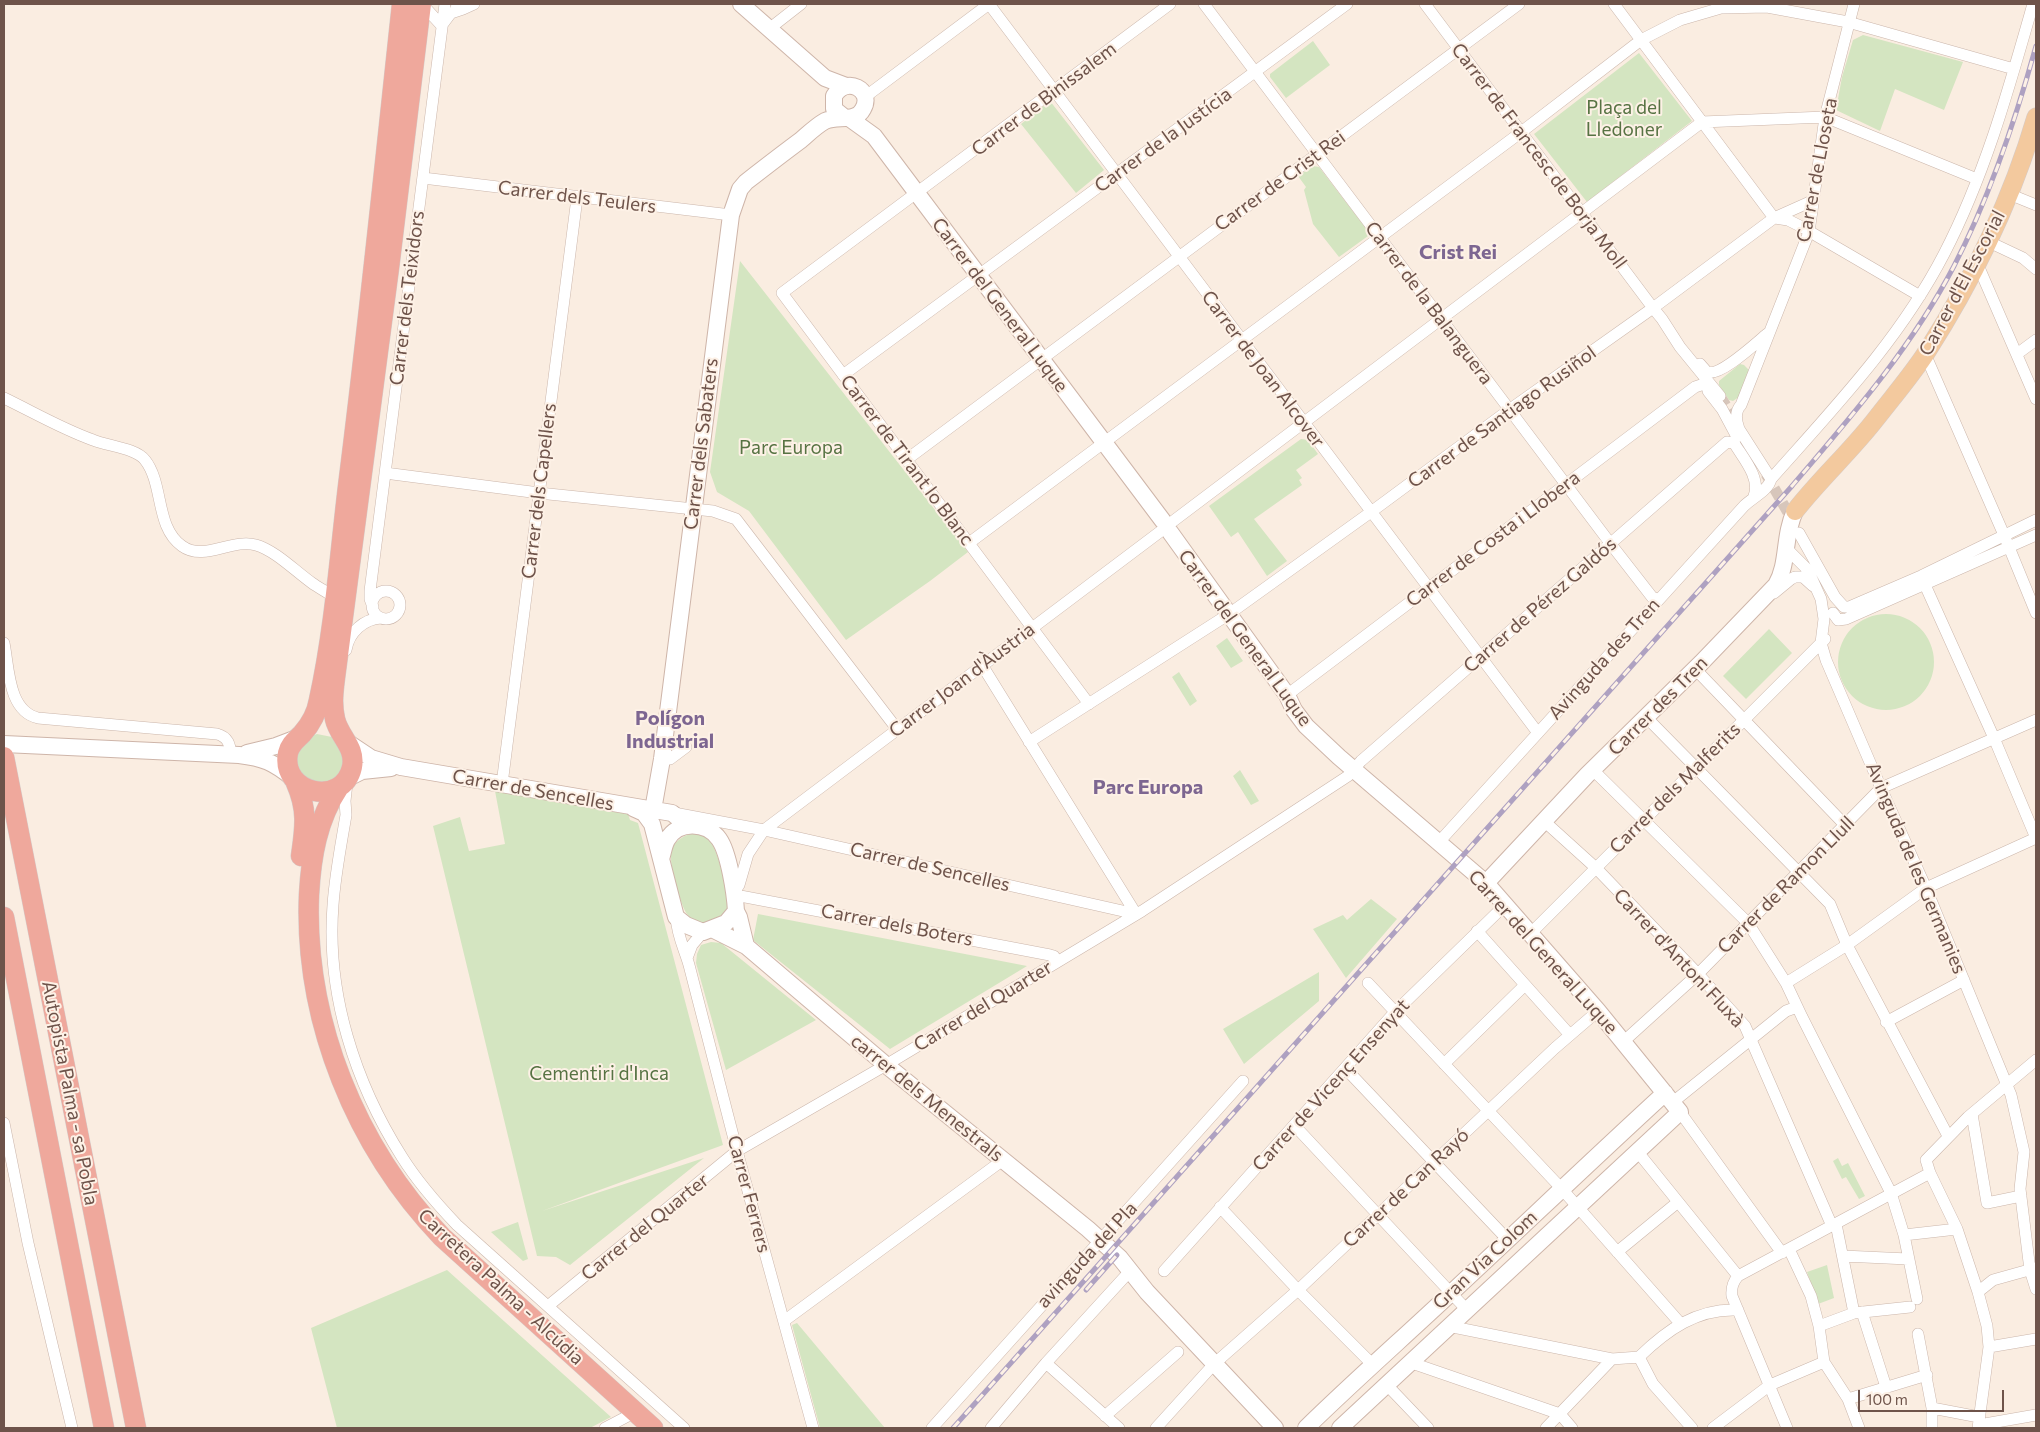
<!DOCTYPE html>
<meta charset="utf-8">
<style>
body{margin:0}
#map{position:relative;width:2040px;height:1432px;overflow:hidden;background:#faede1;font-family:Commissioner,sans-serif}
canvas{display:block}
.frame{position:absolute;inset:0;border:5px solid #6e534a;pointer-events:none}
.scale{position:absolute;left:1858px;top:1390px;width:146px;height:22px;box-sizing:border-box;border:2px solid #6e534a;border-top:0;padding-left:6px;font-size:15px;line-height:18px;white-space:nowrap;color:#6e534a;-webkit-text-stroke:4px #fdf1e6;paint-order:stroke}
</style>
<div id="map">
<canvas width="2040" height="1432"></canvas>
<div class="frame"></div>
<div class="scale">100 m</div>
</div>
<script>
const c = document.querySelector('canvas').getContext('2d');
c.lineJoin = 'round';
function fillPath(path, color) {
  c.fillStyle = color;
  c.fill(path, 'evenodd');
}
function stroke(path, color, width, dash) {
  c.strokeStyle = color;
  c.lineWidth = width;
  c.lineCap = dash ? 'butt' : 'round';
  c.setLineDash(dash || []);
  c.stroke(path);
}
function write(font, color, halo, rows, align = 'center') {
  c.font = font + ' Commissioner,sans-serif';
  c.lineWidth = 4;
  c.setLineDash([]);
  c.textBaseline = 'middle';
  c.strokeStyle = halo;
  c.fillStyle = color;
  for (const [text, x, y, turn = 0] of rows) {
    c.save();
    c.translate(x, y);
    c.rotate((+turn || 0) * Math.PI / 180);
    c.textAlign = isNaN(turn) ? turn : align;
    if (halo) c.strokeText(text, 0, 0);
    c.fillText(text, 0, 0);
    c.restore();
  }
}
const green = new Path2D(`
 M1863,35L1963,62L1944,110L1895,89L1880,131L1836,110L1842,77L1853,40Z
 M1313,41L1330,65L1286,98L1270,77V74Z
 M1639,53L1692,121L1587,202L1534,134Z
 M1050,101L1104,170L1076,193L1021,124Z
 M1313,166L1319,167L1368,231V236L1339,257L1313,224L1304,190L1306,187L1298,176Z
 M740,261L968,552L930,581L846,640L749,511L717,492L710,472Z
 M1740,364L1744,365L1750,371L1739,397L1733,401L1729,400L1719,385V381Z
 M1301,439L1308,440L1318,454L1296,470L1302,478L1299,480L1302,485L1254,519L1287,561L1267,576L1238,532L1231,537L1209,506Z
 M1838 662a48 48 0 1 1 96 0a48 48 0 1 1-96 0Z
 M1769,629L1792,653L1746,699L1723,676Z
 M1227,638L1243,661L1231,668L1216,646Z
 M1179,672L1197,701L1190,706L1172,677Z
 M317,734L332,737L346,756L337,779L320,785L298,773L295,756L309,737Z
 M1240,770L1259,801L1251,805L1233,776Z
 M495,791L628,814L630,820L638,823L723,1145L542,1211L704,1158L570,1265L556,1257L537,1256L433,826L460,817L469,851L505,844Z
 M693,833C701,834 708,837 712,844C718,853 730,897 728,907C726,913 719,918 714,920C705,925 694,923 687,914C681,906 671,870 671,859C671,854 671,849 674,845C679,838 686,835 693,833Z
 M1371,899L1397,919L1346,978L1313,929L1343,915L1347,920Z
 M758,914L1027,966L890,1049L753,940Z
 M711,942L721,943L816,1020L726,1070L696,963L697,954L701,945Z
 M1319,972V1001L1244,1064L1223,1029Z
 M1838,1158L1842,1166L1848,1163L1865,1196L1859,1199L1846,1177L1842,1179L1833,1161Z
 M518,1222L528,1259L523,1261L491,1232Z
 M1827,1265L1834,1298L1818,1304L1807,1272Z
 M447,1270L611,1417L590,1428H337L311,1328Z
 M797,1323L885,1428H820L792,1325Z`);
const streetTunnel = new Path2D(`
 M1720,396L1734,419
 M1766,474L1794,523`);
const street = new Path2D(`
 M422,4L442,26
 M989,4L1538,733
 M1204,4L1610,543L1652,597L1657,599
 M1425,4L1653,308L1662,319L1680,347L1720,396
 M1614,4L1774,218
 M456,8L463,9L474,4
 M442,25L451,13L463,9
 M769,29L801,4
 M865,97L989,4
 M423,178L731,215
 M2009,194L2036,205
 M1775,218L1788,220L1800,226L1920,296
 M1987,241L2023,258L2036,269
 M1977,263L2036,399
 M1925,354L2004,535L2036,613
 M2017,354L2036,340
 M1700,364L1707,372C1720,377 1756,343 1767,334
 M843,375L1347,4
 M1708,391L1722,409L1737,437
 M4,398C33,412 62,429 93,440C107,446 136,448 145,460C164,484 155,527 182,546C204,562 232,538 256,545C276,551 295,571 312,583C319,588 327,592 334,597
 M906,460L1519,4
 M385,473L539,493L713,511L736,519L897,729
 M1771,479L1739,429C1736,421 1735,411 1741,405L1809,232L1825,117L1854,4
 M1172,522L1702,122L1825,117L1977,179
 M1799,533L1835,597L1844,607H1849L1921,576L2036,520
 M969,543L1520,133L1641,40L1680,20L1721,8L1767,7L1848,22L2014,69
 M1786,544L1790,552L1808,570L1821,599L1824,619L1821,643L1826,660L1881,788L1926,888L2011,1095L2024,1152L2020,1189L2030,1270L2036,1289
 M1921,576L1994,738L2036,838
 M372 605a14 14 0 1 1 28 0a14 14 0 1 1-28 0Z
 M1774,593L1791,579L1795,577H1803L1813,586
 M373,607L370,599V591L445,4
 M1833,613L1838,620L1846,619L2036,535
 M4,643C9,668 8,711 38,718L217,734C228,737 230,744 231,755
 M346,650C349,632 364,619 381,618
 M982,665L1136,914
 M1692,672L1700,674L1845,825
 M1287,695L1695,387L1701,385
 M1089,704L782,293L1170,4
 M1646,717L1830,904L1847,945L1948,1136
 M1029,742L1229,614L1371,512L1509,410L1653,308L1774,218L1812,201
 M662,759H670L686,747
 M1593,770L1748,923L1786,983L1802,1017L1891,1193L1904,1235L1917,1299
 M347,783L345,801L346,815C341,845 335,875 333,905C326,993 355,1083 402,1157C417,1181 437,1204 457,1225L684,1428
 M502,784L577,198
 M674,813L764,830L1136,914
 M1544,821L1596,868L1698,974L1745,1026L1832,1226
 M1439,842L1744,506C1752,498 1769,490 1771,479C1834,408 1900,339 1944,254C1985,175 2009,88 2033,4
 M734,892L739,885L748,854L764,830L1161,531
 M735,895L1050,955L1054,956L1056,961
 M676,917C677,935 684,948 689,965L737,1151L813,1428
 M1477,931L1570,1035
 M1531,933L1825,639
 M687,958L692,945L703,932
 M1368,983L1561,1188L1680,1323
 M1786,983L1847,945L1926,888L2036,838
 M1886,1022L1964,980
 M1623,1042L1698,974L1881,788L2036,720
 M1444,1064L1525,985
 M1345,1068L1507,1239
 M1673,1102L1786,1011L1797,1007
 M1680,1112L1782,1253
 M1972,1114L1987,1203L2021,1196
 M4,1123L28,1243L72,1428
 M1295,1126L1466,1309
 M1637,1151L1738,1276
 M1220,1207L1298,1290L1372,1364
 M1836,1224L1854,1313
 M1904,1235L1957,1229
 M1789,1249L1811,1296L1819,1326L1824,1362L1848,1399L1859,1428
 M1617,1252L1678,1202
 M1843,1256L1908,1259
 M1164,1271L1395,1012L1505,905
 M1978,1292L1993,1280L2036,1268
 M548,1306L737,1151L886,1065L1142,911L1348,776L1361,761L1727,442L1734,443C1743,458 1761,478 1754,496
 M1862,1312L1886,1387
 M784,1321L1003,1160
 M1448,1326L1612,1359L1639,1357
 M1819,1326L1854,1313L1910,1307
 M1918,1334L1932,1408V1428
 M1989,1347L2036,1339
 M1639,1357C1667,1330 1697,1308 1738,1310
 M1639,1357L1653,1384L1692,1428
 M1409,1362L1560,1414
 M1046,1363L1119,1428
 M1386,1384L1428,1428
 M1848,1399L1927,1375
 M1932,1408L1979,1417
 M1560,1414L1572,1428
 M1105,1416L1178,1352
 M1979,1425L2036,1415
 M605,1428L626,1417
 M932,1428C1035,1312 1140,1197 1243,1081
 M991,1428L1046,1363L1130,1271
 M1156,1428L1214,1364L1298,1290L1555,1048L1598,1011
 M1546,1428L1612,1359
 M1713,1428L1770,1385L1824,1362
 M1787,1428L1732,1296C1731,1287 1733,1282 1738,1276L1930,1173
 M1978,1428L1989,1347L1987,1326L1978,1292L1957,1229L1930,1173L1926,1160L1968,1117L2036,1060`);
const secondary = new Path2D(`
 M741,4L825,78L846,86
 M849,118L874,136L1163,521
 M1170,532L1287,695L1294,710L1306,726L1339,757L1486,883L1598,1011L1680,1112L1340,1428
 M347,742L371,758L401,767L672,813L687,825
 M4,744L239,755C264,758 273,762 293,778
 M247,753L276,746L297,738
 M348,778L362,771L391,768
 M633,808L644,813L652,824L676,917L686,925L703,932L726,923L736,911C735,894 729,853 719,839C707,822 678,820 667,840C664,845 663,853 661,859
 M653,810L662,759L731,215L740,189L746,182C764,168 782,154 801,140C808,134 816,126 825,121C837,115 856,123 863,109C874,90 846,75 834,96V109L844,117
 M1486,883L1587,775L1701,663L1776,585C1789,563 1783,536 1795,511
 M736,911L739,917L746,946
 M712,929L746,946L886,1065L1088,1229L1120,1258L1147,1292L1275,1428
 M1306,1428C1353,1382 1402,1339 1450,1294C1522,1227 1593,1159 1665,1093`);
const primary = new Path2D(`
 M1795,511C1820,479 1850,452 1875,420C1892,398 1911,376 1926,353C1972,281 2012,199 2036,117`);
const highway = new Path2D(`
 M402,4C385,162 369,320 349,478C340,551 335,627 319,700C317,712 311,724 302,734C296,740 290,744 288,753C280,794 343,808 352,767C356,747 339,737 335,719C331,703 334,686 336,670L389,268L421,4
 M4,757L136,1428
 M296,783C308,810 305,828 301,856
 M339,787C317,820 311,857 309,895C304,1021 356,1147 442,1237L653,1428
 M4,917L104,1428`);
const rail = new Path2D(`
 M1086,1290L1117,1255
 M953,1428L1792,486C1851,417 1912,347 1954,266C1990,196 2015,122 2036,46`);
const streetNames = [
 ["Carrer de Binissalem",1044,99,-37],
 ["Carrer de la Justícia",1163,140,-36],
 ["Carrer de Francesc de Borja Moll",1539,156,53],
 ["Carrer de Lloseta",1817,170,-79],
 ["Carrer de Crist Rei",1280,181,-36],
 ["Carrer dels Teulers",577,197,7],
 ["Carrer d'El Escorial",1962,283,-62],
 ["Carrer dels Teixidors",407,298,-83],
 ["Carrer de la Balanguera",1429,303,53],
 ["Carrer del General Luque",1000,305,53],
 ["Carrer de Joan Alcover",1263,369,53],
 ["Carrer de Santiago Rusiñol",1502,417,-36],
 ["Carrer dels Sabaters",701,444,-83],
 ["Carrer de Tirant lo Blanc",907,460,53],
 ["Carrer dels Capellers",539,491,-83],
 ["Carrer de Costa i Llobera",1493,539,-37],
 ["Carrer de Pérez Galdós",1540,605,-41],
 ["Carrer del General Luque",1245,638,54],
 ["Avinguda des Tren",1604,659,-48],
 ["Carrer Joan d'Àustria",962,680,-37],
 ["Carrer des Tren",1658,706,-45],
 ["Carrer dels Malferits",1675,788,-45],
 ["Carrer de Sencelles",533,790,10],
 ["Carrer de Sencelles",930,867,13],
 ["Avinguda de les Germanies",1916,868,67],
 ["Carrer de Ramon Llull",1786,885,-45],
 ["Carrer dels Boters",897,925,11],
 ["Carrer del General Luque",1543,952,48],
 ["Carrer d'Antoni Fluxà",1679,958,47],
 ["Carrer del Quarter",983,1006,-31],
 ["Carrer de Vicenç Ensenyat",1331,1085,-48],
 ["Autopista Palma - sa Pobla",70,1093,79],
 ["carrer dels Menestrals",927,1098,39],
 ["Carrer de Can Rayó",1406,1188,-43],
 ["Carrer Ferrers",749,1194,75],
 ["Carrer del Quarter",645,1227,-39],
 ["avinguda del Pla",1087,1255,-47],
 ["Gran Via Colom",1485,1260,-43],
 ["Carretera Palma - Alcúdia",501,1287,43]
];
const parkNames = [
 ["Plaça del",1624,108],
 ["Lledoner",1624,130],
 ["Parc Europa",791,448],
 ["Cementiri d'Inca",599,1074]
];
const neighbourhoodNames = [
 ["Crist Rei",1458,252],
 ["Polígon",670,718],
 ["Industrial",670,741],
 ["Parc Europa",1148,787]
];
fillPath(green, '#d4e5c1');
stroke(streetTunnel, '#d7c6bb', 11, [11, 5.5]);
stroke(street, '#cbb6ab', 12);
stroke(secondary, '#ceb5a9', 18);
stroke(primary, '#d4cbc9', 19);
stroke(highway, '#d4cbc9', 21);
stroke(street, '#fff', 11);
stroke(secondary, '#fff', 16);
stroke(primary, '#f3c99e', 18);
stroke(highway, '#efa89c', 20);
stroke(rail, '#aea1c1', 5);
stroke(rail, '#fdf1e6', 3, [9]);
write('19px', '#6e534a', '#fdf1e6', streetNames);
write('19px', '#577343', '#fdf1e6', parkNames);
write('bold 20px', '#7d6691', '#fdf1e6', neighbourhoodNames);
</script>
